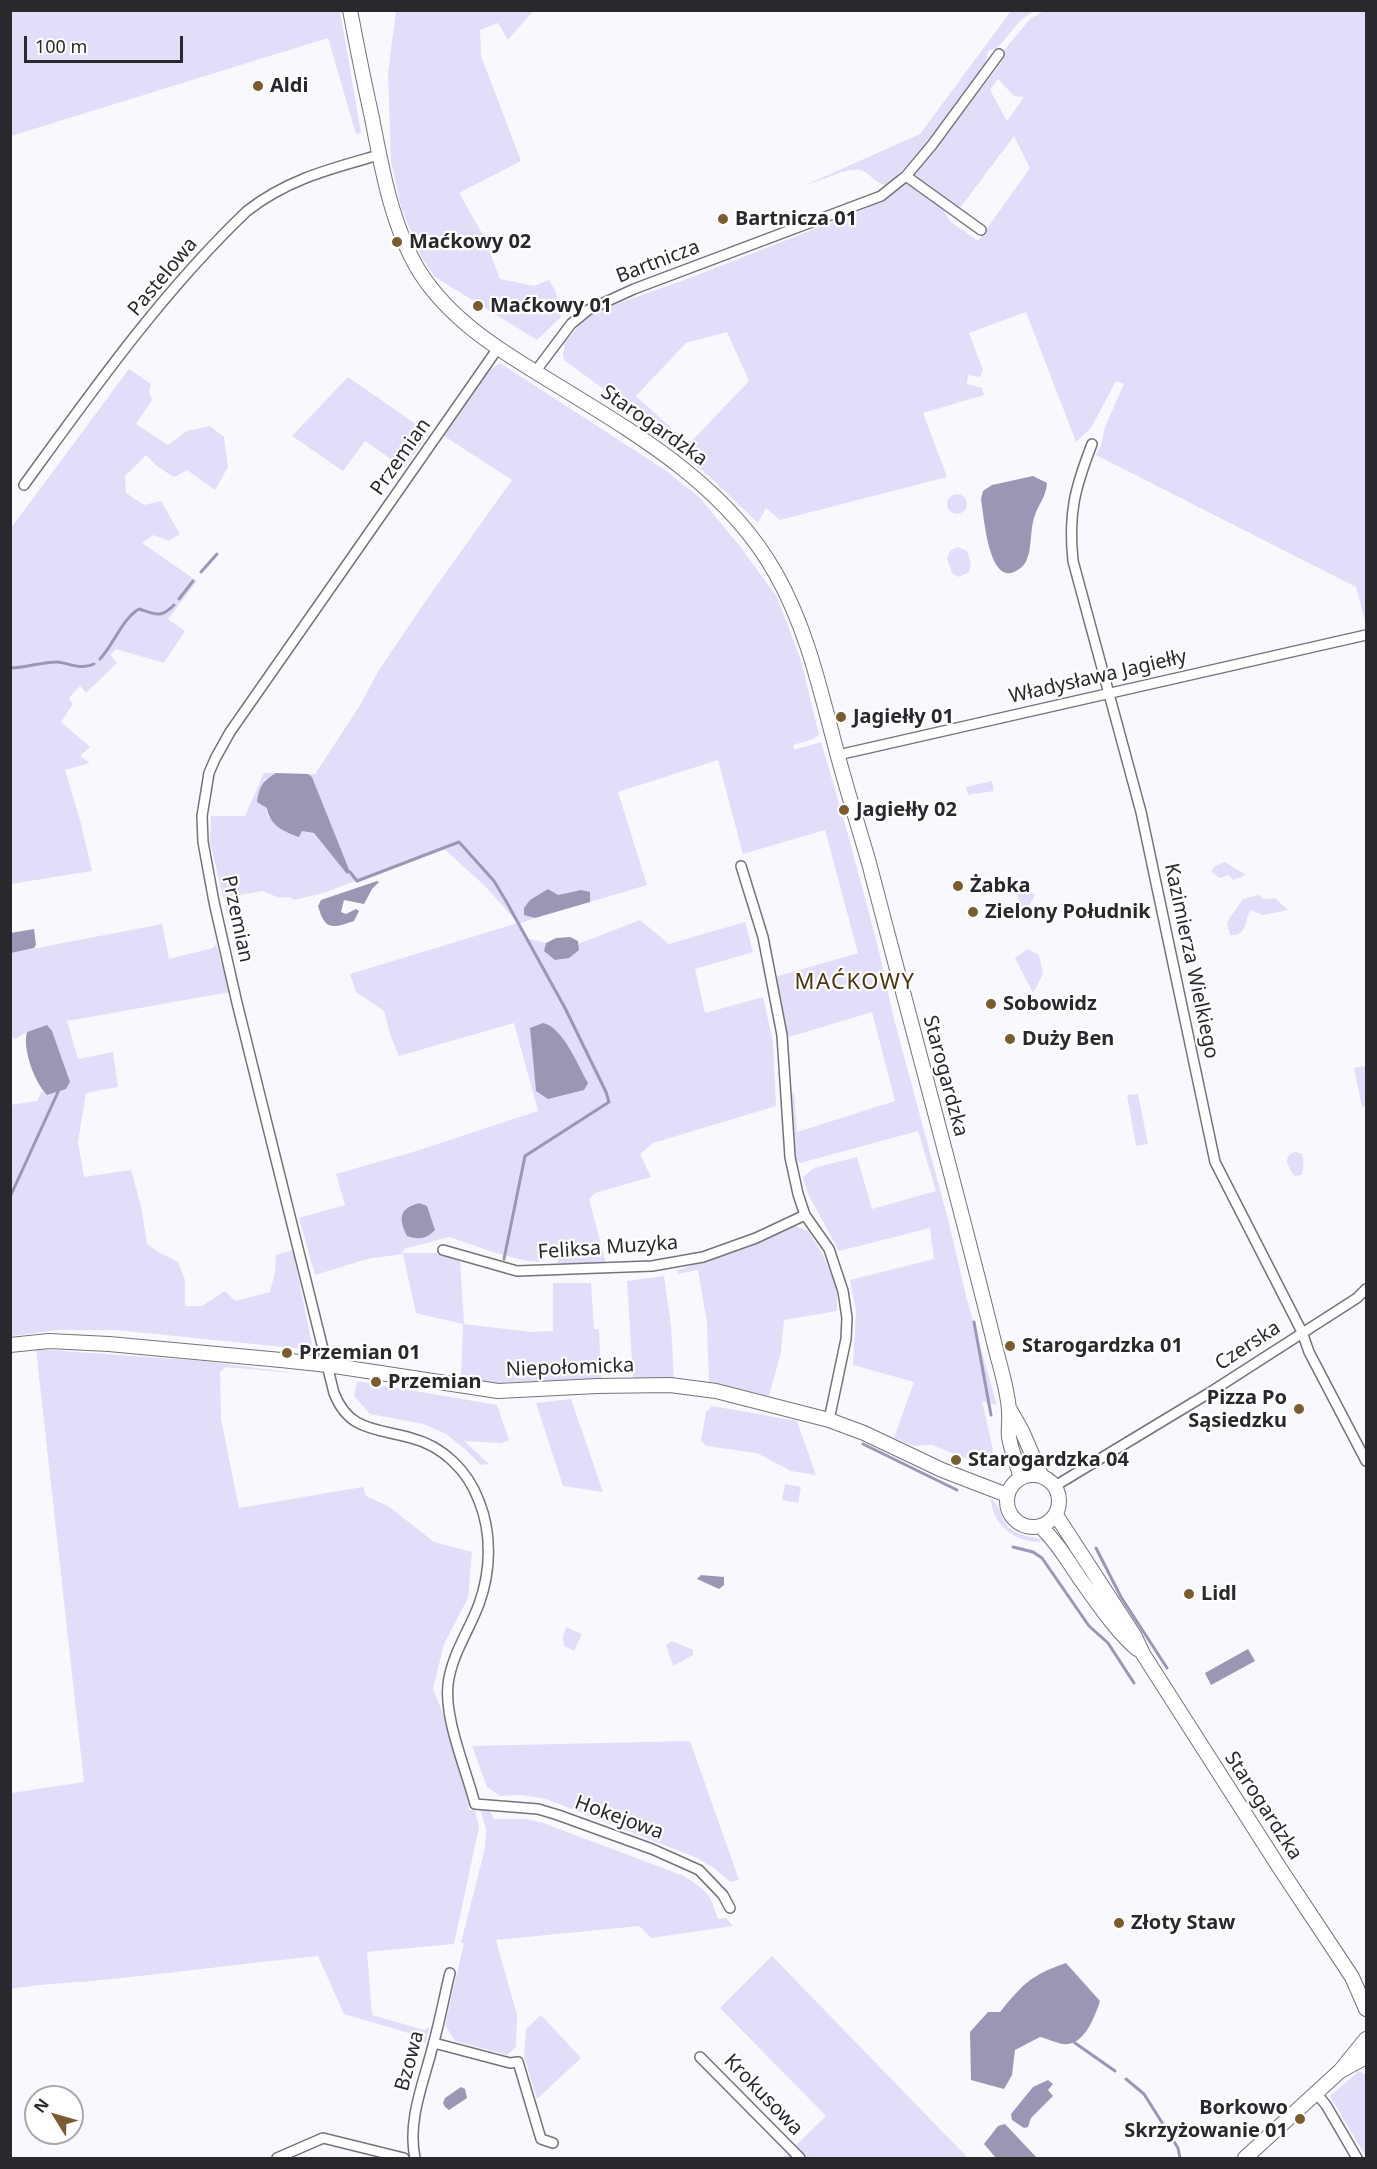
<!DOCTYPE html>
<meta charset="utf-8">
<style>
body{margin:0}
#map{position:relative;width:1377px;height:2169px;overflow:hidden;background:#f9f8fe;font-family:"Noto Sans",sans-serif}
canvas{display:block}
.frame{position:absolute;inset:0;border:12px solid #29282c;pointer-events:none}
.north{position:absolute;left:24px;top:2085px;width:60px;height:60px;box-sizing:border-box;background:#fff;border:2px solid #a9a9ab;border-radius:50%;rotate:307deg;font-size:16px;font-weight:700;line-height:24px;text-align:center;color:#29282c}
.north::after{content:'';display:block;margin:auto;width:21px;height:27px;background:#7a5c30;clip-path:polygon(50% 0,100% 100%,50% 72%,0 100%)}
.scale{position:absolute;left:24px;top:36px;width:159px;height:27px;box-sizing:border-box;border:3px solid #29282c;border-top:0;padding-left:8px;font-size:18px;line-height:21px;white-space:nowrap;color:#29282c;-webkit-text-stroke:4px #fff;paint-order:stroke}
</style>
<div id="map">
<canvas width="1377" height="2169"></canvas>
<div class="frame"></div>
<div class="north">N</div>
<div class="scale">100 m</div>
</div>
<script>
const c = document.querySelector('canvas').getContext('2d');
c.lineJoin = 'round';
function fillPath(path, color) {
  c.fillStyle = color;
  c.fill(path, 'evenodd');
}
function stroke(path, color, width, dash) {
  c.strokeStyle = color;
  c.lineWidth = width;
  c.lineCap = dash ? 'butt' : 'round';
  c.setLineDash(dash || []);
  c.stroke(path);
}
function write(font, color, halo, rows, align = 'center') {
  c.font = font + ' "Noto Sans",sans-serif';
  c.lineWidth = 4.5;
  c.setLineDash([]);
  c.textBaseline = 'middle';
  c.strokeStyle = halo;
  c.fillStyle = color;
  for (const [text, x, y, turn = 0] of rows) {
    c.save();
    c.translate(x, y);
    c.rotate((+turn || 0) * Math.PI / 180);
    c.textAlign = isNaN(turn) ? turn : align;
    if (halo) c.strokeText(text, 0, 0);
    c.fillText(text, 0, 0);
    c.restore();
  }
}
const green = new Path2D(`
 M11,10L340,11L361,133L356,134L328,38L11,136Z
 M396,11H533L508,40L498,23L480,30L481,56L521,161L459,193L483,235L500,279L534,286L549,280L556,292L561,317L537,340L435,277L422,258L401,207L391,161L388,73Z
 M1011,11H1034L1021,20L997,48L988,51L985,65L925,147L887,185C875,184 872,175 863,171C849,165 823,181 808,184L920,134Z
 M1044,11H1366V625L1356,587L1096,455L1101,445L1105,427L1124,384L1116,381L1091,428L1076,442L1026,312L969,333L983,370L980,377L968,375L967,384L982,388L984,395L923,413L947,477L780,520L766,508L758,523L709,476L682,455L683,450L688,443L689,444L749,381L727,332L686,343L636,396L680,436L677,442L671,446L653,434L605,390L564,360L563,353L565,346L563,344L586,318L603,309L687,279L858,212L880,202L907,181L938,202L951,222L978,241L1030,168L1014,136L960,208L914,178L913,174L960,110L968,106L1001,63L1004,51L1009,44L1030,19ZM998,79L1014,96L1024,97L1007,121L990,90Z
 M500,363L665,470L699,497L739,545L777,597L801,661L819,735L813,739L793,745L794,750L821,742L844,820L878,947L894,1019L949,1223L966,1296L997,1405L982,1401L993,1450L987,1467L932,1445L913,1446L894,1438L914,1382L853,1365L856,1311L850,1280L934,1259L930,1228L839,1251L808,1194L803,1177L814,1168L857,1157L872,1209L936,1191L918,1131L800,1163L796,1159L791,1098V1094L794,1092L797,1132L895,1101L872,1012L786,1038L775,977L858,953L825,830L743,854L718,760L618,792L647,885L590,902L589,892C565,886 548,903 530,917L535,918L518,924L526,938L546,943L544,951L579,950L578,944L640,920L669,944L745,922L753,952L695,969L705,1013L763,997L773,1042L776,1106L653,1143L640,1154L651,1177L595,1193L589,1199L606,1263H558L557,1254L548,1253L547,1252H540L539,1262L527,1261L496,1253L449,1237L404,1249L403,1253H436L460,1261L464,1324L531,1332L553,1331V1283H591L594,1329H599L601,1379L497,1383L461,1379L463,1324L416,1313L403,1254L367,1259L315,1275L299,1218L345,1205L336,1174L413,1152L538,1111L514,1023L399,1056L391,1037L384,1011L356,992L350,974L518,923L485,886L443,848L323,893L294,900L290,897L279,898L263,891L240,895L236,898L239,911L227,913L225,905L233,903L231,896L223,897L210,842L211,816H245L264,773H276L264,780L268,817L302,831L314,833L350,872L312,777L308,774H315L359,707L379,670L425,602L512,480L444,436L486,372Z
 M129,369L151,384L149,392L152,400L136,424L168,445L187,431L210,426L224,437L228,467L215,490L187,470L174,477L158,467L146,455L125,476L126,493L144,505L161,501L180,534L169,541L153,535L142,543L197,581L168,619L185,631L164,663L116,649L110,655L117,663L86,693L80,686L69,698L73,704L61,722L90,747L80,756L90,763L65,770L80,820L92,871L11,884V528Z
 M348,377L423,429L424,440L404,468L365,441L343,471L292,436Z
 M947 504a10 10 0 1 1 20 0a10 10 0 1 1-20 0Z
 M958,547L967,551L971,564L969,572L959,577L952,573L947,559L950,551Z
 M992,781L994,791L968,795L966,787Z
 M1225,862L1246,875L1233,880L1229,875L1220,878L1211,872L1215,866Z
 M1015,884L1035,895L1025,913L1019,903Z
 M1259,895L1264,899L1275,898L1288,910L1263,915L1250,910C1245,922 1247,936 1230,935L1227,922L1243,899Z
 M162,924L169,959L213,948L216,944L230,992L67,1021L78,1059L113,1052L118,1087L86,1093L78,1142L84,1177L131,1170L141,1206L147,1244L160,1253L178,1262L185,1280V1306H202L225,1291L235,1301L270,1292L275,1272L276,1255L293,1250L313,1350L116,1330H59L11,1336L10,1105L37,1101L42,1091L47,1095L66,1089L27,1032L15,1039L11,1036V953Z
 M1028,949L1039,955L1043,974L1033,993L1015,958Z
 M1365,1066L1366,1106L1362,1107L1354,1068Z
 M1138,1094L1148,1144L1136,1146L1127,1095Z
 M1295,1152L1302,1154C1304,1159 1304,1171 1301,1175L1294,1176C1289,1167 1281,1157 1295,1152Z
 M795,1226L808,1231L823,1255L837,1288V1311L784,1320L781,1352L769,1396L717,1384H709L707,1323L698,1270L677,1274L678,1270L754,1244Z
 M664,1276L671,1326L674,1378H633L627,1281Z
 M36,1349L204,1361L303,1374L226,1367L220,1372L221,1419L239,1508L363,1487L366,1496L388,1506L434,1542L472,1552L468,1598L444,1644L433,1689L446,1721L461,1774H463L469,1810H475L479,1827L454,1944L367,1952L372,2015L424,2030L430,2027L425,2044L422,2037L344,2014L318,1956C249,1963 180,1972 111,1979C78,1983 44,1983 11,1989V1793L84,1782Z
 M357,1381L497,1405L509,1440L501,1443L464,1441L489,1464L481,1465L465,1449L446,1434L424,1424L370,1414L354,1396Z
 M571,1399L603,1492L563,1486L536,1403Z
 M712,1406L797,1421L816,1475L791,1471L757,1453L706,1446L701,1440L706,1412Z
 M785,1484L801,1487L798,1503L782,1500Z
 M991,1499C1000,1505 1000,1515 1006,1524C1016,1538 1032,1535 1046,1541C1019,1546 992,1526 991,1499Z
 M566,1627L582,1634L574,1651L564,1646L563,1637Z
 M672,1641L693,1650V1655L673,1666L666,1645Z
 M690,1741L739,1880L730,1882L714,1868L695,1857L546,1799L521,1795L500,1796L487,1787L472,1746Z
 M480,1809L489,1810L494,1819H526L543,1823L684,1876C707,1891 710,1893 718,1919L726,1918L733,1926L651,1938L639,1926L496,1940L517,2015L516,2047L507,2055L455,2041L445,2025L464,1943H461L485,1848L486,1829Z
 M772,1956L968,2158H783L826,2116L720,2008Z
 M541,2015L581,2058L537,2099L524,2057L526,2029Z
 M1359,2071L1366,2075V2157L1330,2096Z`);
const water = new Path2D(`
 M1033,476L1047,483C1046,498 1038,504 1034,518C1030,531 1032,547 1027,559C1025,565 1020,569 1014,572C988,583 984,515 981,499L983,491L992,485Z
 M276,773L308,774L312,777L350,872L347,874L314,833L302,831L299,837C283,831 270,826 267,808L257,802C259,787 263,780 276,773Z
 M377,881L379,882L372,889L364,904L344,900L341,912L346,914L356,909L359,911L354,921C331,929 325,930 318,906L321,900Z
 M548,889L558,895L581,890L590,892V902L535,918L524,915V908L530,900Z
 M34,929L36,945L34,948L11,953V933Z
 M570,937L578,941L579,950L569,958L555,960L544,951L546,943L556,938Z
 M543,1023C563,1027 578,1066 588,1083L584,1090L548,1099L536,1091L530,1028Z
 M47,1025L52,1031L70,1082L66,1089L47,1095C35,1083 22,1049 27,1032Z
 M419,1203L427,1206L435,1230C426,1239 419,1240 407,1236C399,1219 398,1209 419,1203Z
 M701,1575L724,1577V1585L719,1589L697,1579Z
 M1248,1649L1255,1661L1211,1685L1205,1673Z
 M1066,1963L1100,2001C1095,2016 1084,2047 1063,2044C1056,2043 1048,2039 1040,2037L1015,2050L1012,2075L1004,2089L971,2080L970,2032L988,2012H1000C1023,1984 1031,1975 1066,1963Z
 M1048,2080L1053,2084L1048,2090L1053,2096L1031,2118L1028,2127L1024,2128L1012,2120L1011,2114L1033,2087Z
 M461,2087L465,2089L467,2098L449,2110L445,2107L443,2103L445,2098Z
 M1005,2124L1037,2158H996L984,2144L998,2126Z`);
const stream = new Path2D(`
 M201,572L217,554
 M179,599L193,581
 M100,659C114,644 122,619 139,609C156,614 160,619 174,605
 M10,668C25,668 46,661 58,662C72,664 81,670 94,664
 M350,872L357,881L459,842L494,881L506,901L565,1008L606,1092L609,1102L525,1156L504,1259
 M10,1197L58,1092
 M974,1322L991,1415
 M863,1444L957,1490
 M1013,1547L1033,1552L1042,1558L1089,1626L1108,1643L1134,1683
 M1096,1548L1121,1597L1167,1668
 M1075,2043L1115,2071
 M1126,2079L1144,2094L1178,2148L1180,2158`);
const street = new Path2D(`
 M906,176L981,230
 M498,348L230,732L215,759L209,773L202,816L203,842L214,902L237,1003L334,1393C349,1432 377,1428 411,1438C443,1446 468,1471 479,1501C492,1533 491,1571 479,1604C469,1631 452,1654 448,1684C444,1719 466,1769 475,1804L538,1809L558,1815L652,1849L699,1870L723,1895L730,1908
 M535,372L571,324L588,310L634,289L881,196L906,176L932,145L999,54
 M1092,444C1075,488 1068,513 1073,561L1141,812L1215,1162L1302,1332L1309,1352L1366,1461
 M24,485C93,390 162,292 247,211C288,179 330,169 379,155
 M838,755L1366,635
 M741,866L763,937L782,1035L790,1157L798,1194L805,1215L829,1249L843,1291L847,1318L846,1339L829,1420
 M443,1250L517,1271L652,1266L703,1257L756,1238L805,1215
 M1055,1486L1209,1393L1357,1298L1366,1289
 M434,2043L510,2063L518,2062L541,2139L553,2143
 M700,2057L800,2158
 M1316,2093L1326,2105L1357,2158
 M277,2158L323,2138L404,2158
 M415,2158C407,2120 424,2082 433,2045C440,2021 444,1997 450,1973`);
const secondary = new Path2D(`
 M350,10C357,47 364,82 372,118C382,170 392,226 419,271C450,320 499,350 547,379C633,432 725,483 776,574C807,629 820,689 836,749C846,787 858,825 869,863C911,1024 955,1184 995,1346C1000,1367 1008,1390 1009,1411C1010,1420 1008,1429 1009,1437C1011,1450 1017,1464 1021,1478
 M10,1345L49,1341L109,1344L281,1360L328,1365L498,1391L597,1386L670,1385L716,1391L829,1420L864,1433L942,1470L1007,1495
 M1010,1410L1022,1431L1041,1475
 M1007 1501a26 26 0 1 1 52 0a26 26 0 1 1-52 0Z
 M1056,1515L1134,1635L1143,1654L1279,1867L1352,1977L1366,2009
 M1040,1526C1058,1543 1069,1563 1083,1583C1099,1605 1116,1631 1137,1649
 M1342,2070L1366,2057
 M1245,2158L1340,2071L1366,2039`);
const markers = [
 [258,86,6,"#7a5c30"],
 [723,219,6,"#7a5c30"],
 [397,242,6,"#7a5c30"],
 [478,306,6,"#7a5c30"],
 [841,717,6,"#7a5c30"],
 [844,810,6,"#7a5c30"],
 [958,886,6,"#7a5c30"],
 [973,912,6,"#7a5c30"],
 [991,1004,6,"#7a5c30"],
 [1010,1039,6,"#7a5c30"],
 [1010,1346,6,"#7a5c30"],
 [287,1353,6,"#7a5c30"],
 [376,1382,6,"#7a5c30"],
 [1299,1409,6,"#7a5c30"],
 [956,1460,6,"#7a5c30"],
 [1189,1594,6,"#7a5c30"],
 [1119,1923,6,"#7a5c30"],
 [1300,2119,6,"#7a5c30"]
];
const poiNames = [
 ["Aldi",270,86],
 ["Bartnicza 01",735,219],
 ["Maćkowy 02",409,242],
 ["Maćkowy 01",490,306],
 ["Jagiełły 01",853,717],
 ["Jagiełły 02",856,810],
 ["Żabka",970,886],
 ["Zielony Południk",985,912],
 ["Sobowidz",1003,1004],
 ["Duży Ben",1022,1039],
 ["Starogardzka 01",1022,1346],
 ["Przemian 01",299,1353],
 ["Przemian",388,1382],
 ["Pizza Po",1287,1398,"right"],
 ["Sąsiedzku",1287,1421,"right"],
 ["Starogardzka 04",968,1460],
 ["Lidl",1201,1594],
 ["Złoty Staw",1131,1923],
 ["Borkowo",1288,2108,"right"],
 ["Skrzyżowanie 01",1288,2131,"right"]
];
const streetNames = [
 ["Bartnicza",658,262,-21],
 ["Pastelowa",163,277,-50],
 ["Starogardzka",654,426,35],
 ["Przemian",401,457,-55],
 ["Władysława Jagiełły",1098,677,-13],
 ["Przemian",237,919,78],
 ["Kazimierza Wielkiego",1191,961,78],
 ["Starogardzka",945,1076,75],
 ["Feliksa Muzyka",608,1248,-4],
 ["Czerska",1248,1346,-33],
 ["Niepołomicka",570,1368,-2],
 ["Starogardzka",1263,1806,57],
 ["Hokejowa",619,1818,20],
 ["Bzowa",410,2061,-75],
 ["Krokusowa",763,2095,46]
];
const quarterNames = [
 ["MAĆKOWY",855,983]
];
fillPath(green, '#e3ddf9');
fillPath(water, '#9c95b4');
stroke(stream, '#9c95b4', 3);
stroke(street, '#74737b', 12);
stroke(secondary, '#74737b', 16);
stroke(street, '#fff', 9);
stroke(secondary, '#fff', 14);
for (const [x, y, r, color] of markers) {
  const dot = new Path2D();
  dot.arc(x, y, r, 0, 2 * Math.PI);
  c.fillStyle = color;
  c.fill(dot);
  stroke(dot, '#fff', 2);
}
write('bold 20px', '#29282c', '#fff', poiNames, 'left');
write('20px', '#29282c', '#fff', streetNames);
c.letterSpacing = '1.5px';
write('22px', '#4b3410', '#fff', quarterNames);
c.letterSpacing = '0px';
</script>
